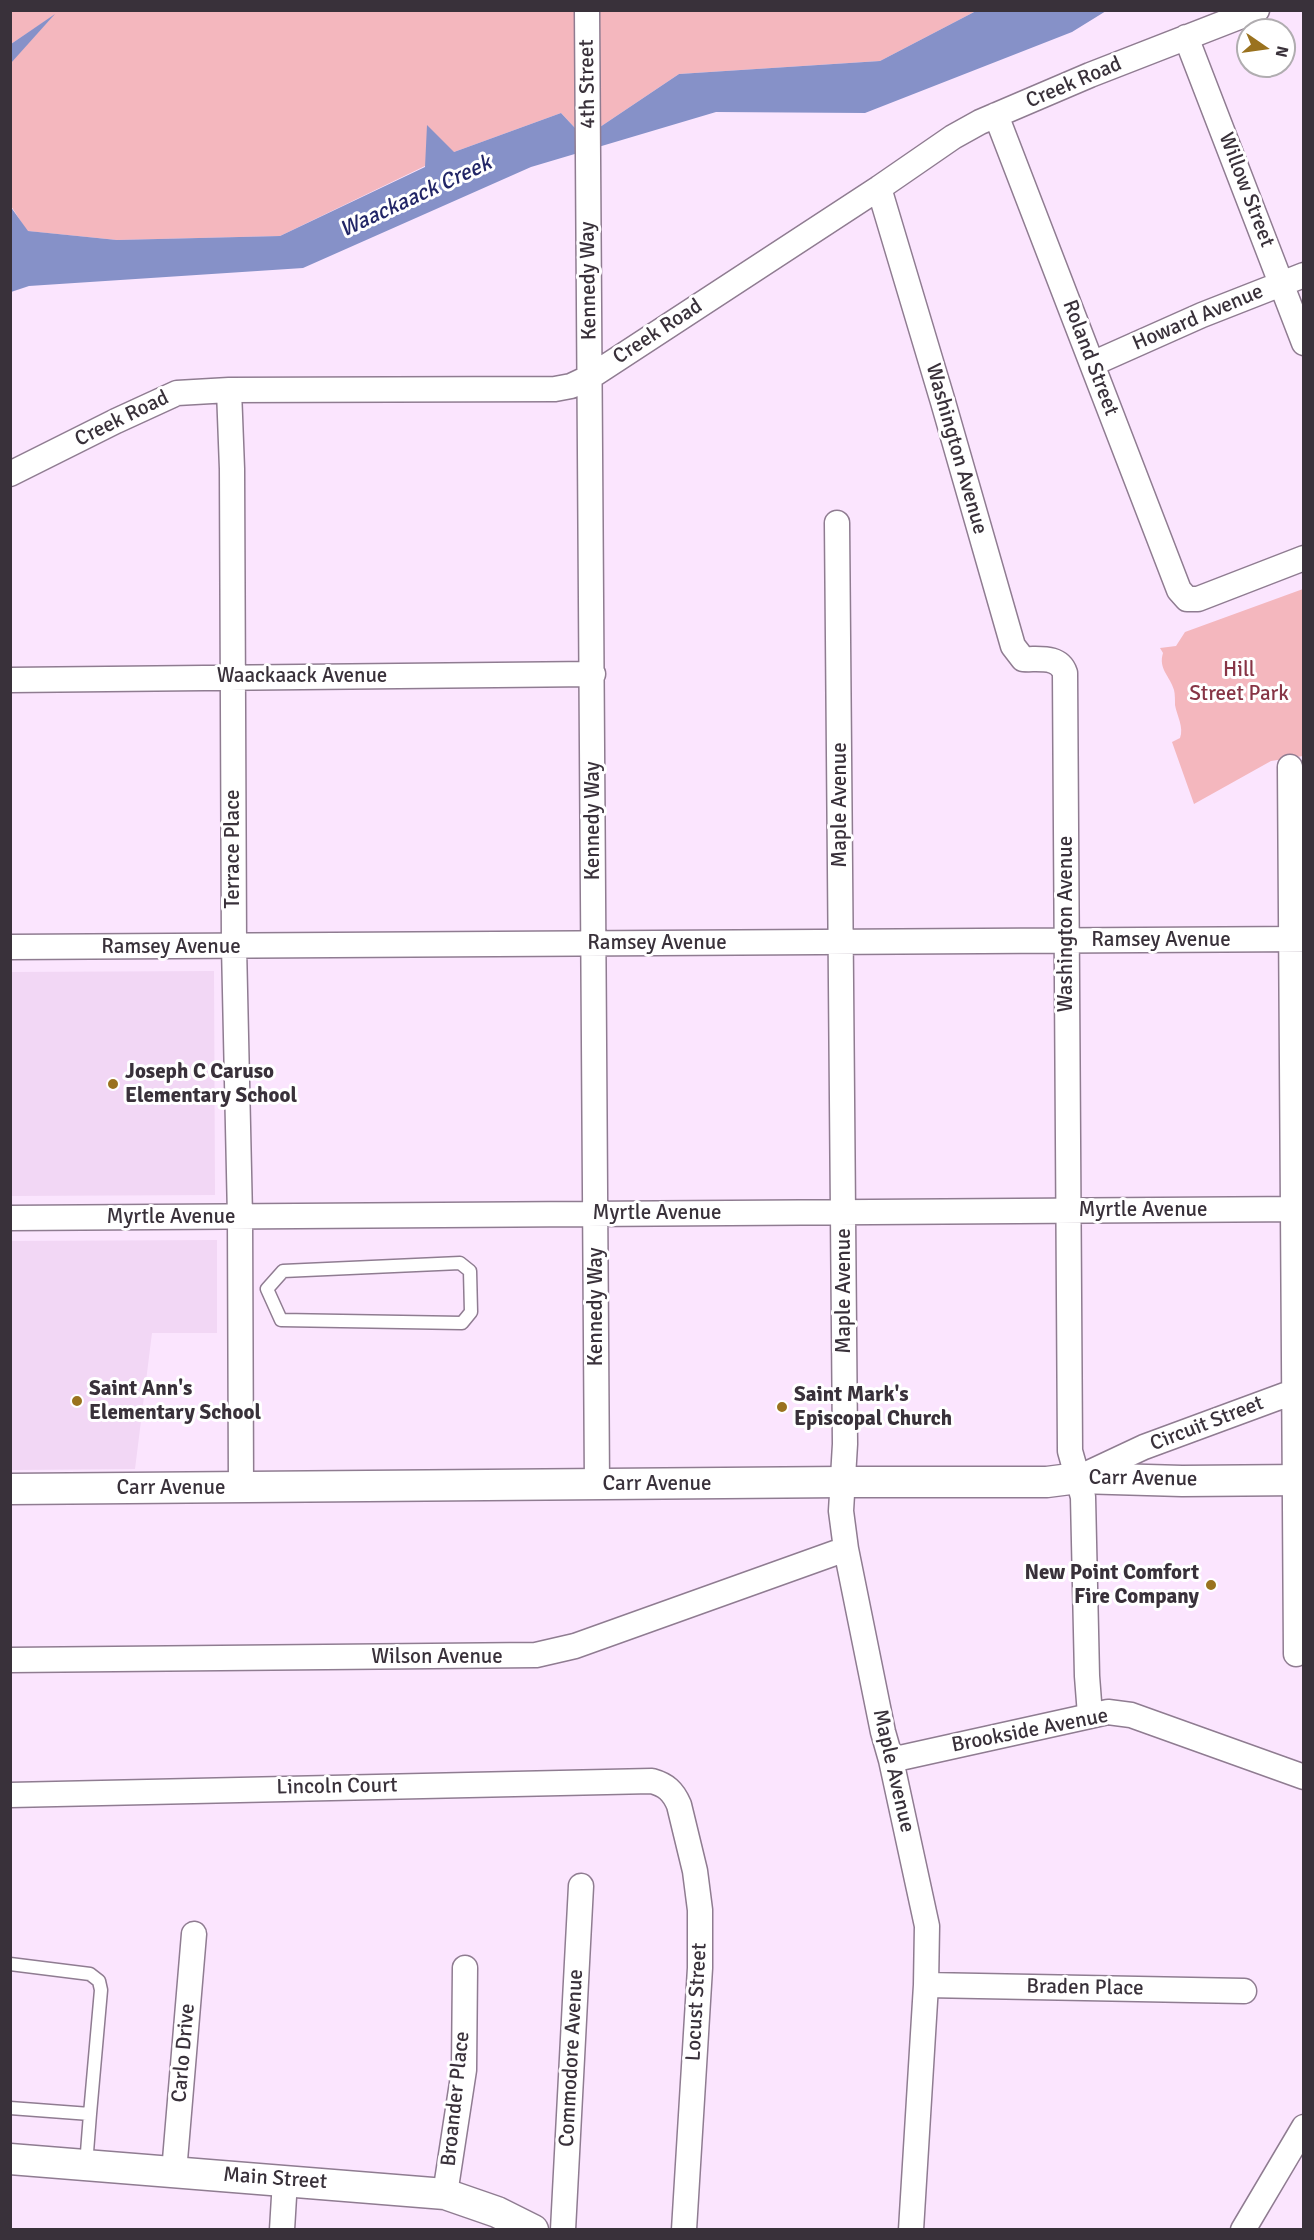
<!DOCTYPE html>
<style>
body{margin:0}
#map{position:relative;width:1314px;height:2240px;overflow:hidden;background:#fbe5fe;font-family:Signika,sans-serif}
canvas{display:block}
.frame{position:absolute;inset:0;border:12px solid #39313a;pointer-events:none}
.north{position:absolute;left:1236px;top:18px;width:60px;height:60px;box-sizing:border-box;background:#fff;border:2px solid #b0adb0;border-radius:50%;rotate:103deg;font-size:16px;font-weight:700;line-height:24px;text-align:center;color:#39313a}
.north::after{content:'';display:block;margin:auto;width:21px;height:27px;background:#9a721e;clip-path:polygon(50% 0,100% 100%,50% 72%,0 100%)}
</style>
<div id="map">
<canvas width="1314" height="2240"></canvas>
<div class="frame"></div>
<div class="north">N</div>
</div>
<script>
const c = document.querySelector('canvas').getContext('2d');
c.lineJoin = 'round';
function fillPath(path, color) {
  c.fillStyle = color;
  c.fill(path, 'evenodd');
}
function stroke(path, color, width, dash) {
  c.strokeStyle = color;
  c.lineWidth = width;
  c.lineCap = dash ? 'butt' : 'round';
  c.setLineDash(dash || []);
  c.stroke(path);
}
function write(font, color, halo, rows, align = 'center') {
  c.font = font + ' Signika,sans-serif';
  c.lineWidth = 6;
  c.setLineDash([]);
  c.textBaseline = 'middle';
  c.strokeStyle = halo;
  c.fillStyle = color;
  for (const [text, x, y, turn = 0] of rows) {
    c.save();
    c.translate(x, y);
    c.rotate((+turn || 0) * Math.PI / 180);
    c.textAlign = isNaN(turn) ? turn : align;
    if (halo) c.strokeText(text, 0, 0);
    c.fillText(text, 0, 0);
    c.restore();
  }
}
const built = new Path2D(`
 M214,971L215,1195L11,1196V972Z
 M217,1240V1333H152L135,1469L11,1470V1241Z`);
const green = new Path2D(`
 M11,11H976L880,61L679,74L600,127L575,128L561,113L454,152L280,236L117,240L27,231L11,206L10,63L53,16L11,44Z
 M1303,589V756L1271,761L1194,804L1172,742L1180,738C1184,727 1177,716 1175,705C1175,700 1175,694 1174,690C1170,676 1158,669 1163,653L1160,648L1176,646L1185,632Z`);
const water = new Path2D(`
 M976,11H1106L1072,32L865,113L716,112L531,167L303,268L29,286L11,292L10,206L28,231L117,240L280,236L425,167L427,125L454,152L561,113L575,128L600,127L679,74L880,61Z
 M55,14L11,63V44Z`);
const service = new Path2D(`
 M460,1263L470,1271L471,1312L462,1323L281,1320L267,1289L283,1271Z
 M10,1964L90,1974L99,1981L101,1990L90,2114
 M10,2108L90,2114L86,2165`);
const minor = new Path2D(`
 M587,10L597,1484
 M1186,37L1304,343
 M996,115L1179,590L1187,599H1198L1304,558
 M879,188L943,402L1013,646L1023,659C1038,660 1059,655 1065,673L1070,1451L1083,1497L1087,1676L1090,1715
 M1092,364L1202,315L1304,275
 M229,390L232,469L234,946L240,1217L241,1488
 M10,474L116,421L177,393L229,390L555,389L571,386L590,377L879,188L953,137L980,122L1090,75L1257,10
 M837,523L845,1444L841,1511L846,1549L883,1732L891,1760L927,1926L926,1985L911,2230
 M10,680L593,674
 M1290,767L1296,1654
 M10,947L1304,939
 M10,1218L1304,1209
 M1080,1477L1144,1447L1304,1388
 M10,1660L536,1655L575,1646L846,1549
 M891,1760L1108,1712L1131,1715L1304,1777
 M10,1795L652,1781C666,1785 673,1791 679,1805L695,1871L700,1910V1968L684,2230
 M926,1985L1244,1991
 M174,2172L194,1934
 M445,2194L464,2070L465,1968
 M282,2230L285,2180
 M563,2230L581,1886
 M1243,2230L1304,2127`);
const tertiary = new Path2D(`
 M10,1489L843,1482H1047L1078,1478L1182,1481L1304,1480
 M10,2159L445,2194L497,2212L533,2230`);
const markers = [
 [113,1084,6,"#9a721e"],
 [77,1401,6,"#9a721e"],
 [782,1407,6,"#9a721e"],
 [1211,1585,6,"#9a721e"]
];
const streetNames = [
 ["Creek Road",1074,83,-23],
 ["4th Street",588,84,-91],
 ["Willow Street",1246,190,69],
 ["Kennedy Way",589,281,-91],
 ["Howard Avenue",1198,318,-23],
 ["Creek Road",658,332,-33],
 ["Roland Street",1090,358,69],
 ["Creek Road",122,419,-26],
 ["Washington Avenue",956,449,74],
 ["Waackaack Avenue",302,676],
 ["Maple Avenue",840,805,-90],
 ["Kennedy Way",593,821,-90],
 ["Terrace Place",233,849,-90],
 ["Washington Avenue",1066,924,-90],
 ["Ramsey Avenue",1161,940],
 ["Ramsey Avenue",657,943],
 ["Ramsey Avenue",171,947],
 ["Myrtle Avenue",1143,1210],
 ["Myrtle Avenue",657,1213],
 ["Myrtle Avenue",171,1217],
 ["Maple Avenue",844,1291,-90],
 ["Kennedy Way",596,1307,-90],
 ["Circuit Street",1207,1424,-21],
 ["Carr Avenue",1143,1479,1],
 ["Carr Avenue",657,1484],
 ["Carr Avenue",171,1488],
 ["Wilson Avenue",437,1657],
 ["Brookside Avenue",1030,1731,-11],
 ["Maple Avenue",893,1771,77],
 ["Lincoln Court",337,1787,-1],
 ["Braden Place",1085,1988,1],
 ["Locust Street",697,2002,-87],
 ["Carlo Drive",184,2053,-85],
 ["Commodore Avenue",572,2058,-87],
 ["Broander Place",456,2099,-84],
 ["Main Street",275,2179,4]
];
const parkNames = [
 ["Hill",1239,670],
 ["Street Park",1239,694]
];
const poiNames = [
 ["Joseph C Caruso",125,1072],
 ["Elementary School",125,1096],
 ["Saint Ann's",89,1389],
 ["Elementary School",89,1413],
 ["Saint Mark's",794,1395],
 ["Episcopal Church",794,1419],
 ["New Point Comfort",1199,1573,"right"],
 ["Fire Company",1199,1597,"right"]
];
const waterNames = [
 ["Waackaack Creek",416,197,-25]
];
fillPath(built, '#f2d7f5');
fillPath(green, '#f4b7be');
fillPath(water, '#8691c8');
stroke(service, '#8f7c91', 15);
stroke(minor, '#8f7c91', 27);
stroke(tertiary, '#8f7c91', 33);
stroke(service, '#fff', 12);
stroke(minor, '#fff', 24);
stroke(tertiary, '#fff', 30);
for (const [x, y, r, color] of markers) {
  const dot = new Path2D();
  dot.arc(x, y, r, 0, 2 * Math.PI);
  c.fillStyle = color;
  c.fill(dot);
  stroke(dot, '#fff', 2);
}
write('21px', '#39313a', '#fff', streetNames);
write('21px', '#873546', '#fff', parkNames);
write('bold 21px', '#39313a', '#fff', poiNames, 'left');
write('italic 22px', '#222667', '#fff', waterNames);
</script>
